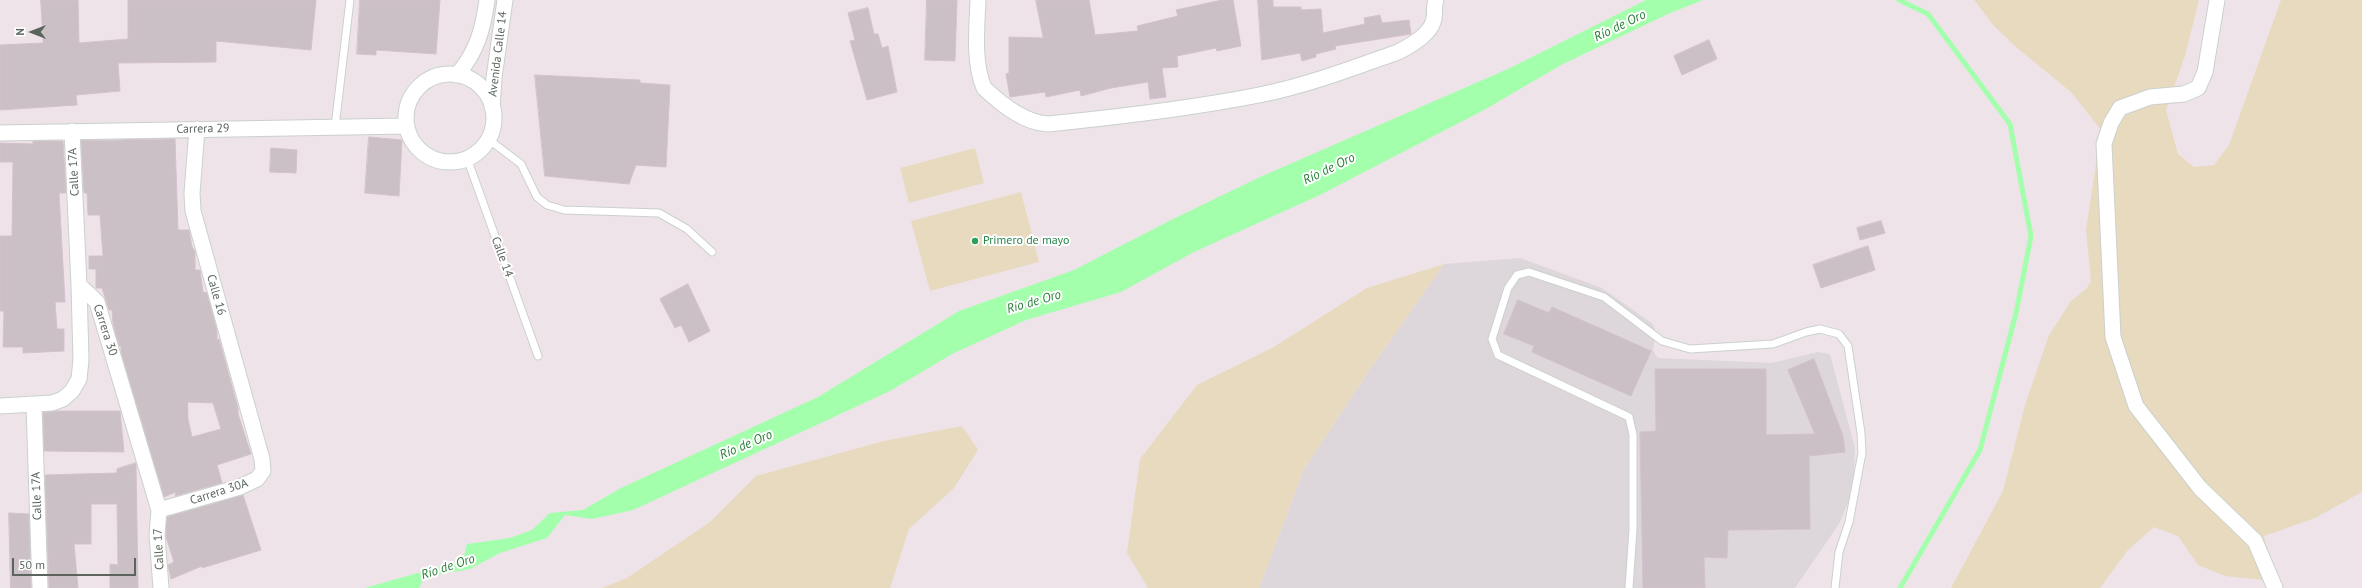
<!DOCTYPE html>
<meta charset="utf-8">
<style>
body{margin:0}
#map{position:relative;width:2362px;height:588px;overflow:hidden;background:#efe3ea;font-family:"PT Sans",sans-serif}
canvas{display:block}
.north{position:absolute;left:12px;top:12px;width:40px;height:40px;-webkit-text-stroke:3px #fff;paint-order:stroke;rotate:270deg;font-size:11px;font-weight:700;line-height:16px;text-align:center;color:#5b655d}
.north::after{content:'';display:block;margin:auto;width:14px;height:18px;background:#5b655d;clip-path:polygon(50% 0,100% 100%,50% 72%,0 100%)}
.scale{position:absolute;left:12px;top:558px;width:124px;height:18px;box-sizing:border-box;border:2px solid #5b655d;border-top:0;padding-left:5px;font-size:12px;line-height:14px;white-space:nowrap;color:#5b655d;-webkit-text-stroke:3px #fff;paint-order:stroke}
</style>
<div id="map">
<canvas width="2362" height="588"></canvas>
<div class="north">N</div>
<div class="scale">50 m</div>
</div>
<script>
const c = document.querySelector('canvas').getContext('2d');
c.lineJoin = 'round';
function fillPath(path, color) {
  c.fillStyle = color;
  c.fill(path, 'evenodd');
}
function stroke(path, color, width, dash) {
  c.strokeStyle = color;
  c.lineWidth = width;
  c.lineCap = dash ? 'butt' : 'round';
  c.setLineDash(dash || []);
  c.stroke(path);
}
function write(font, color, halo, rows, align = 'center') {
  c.font = font + ' "PT Sans",sans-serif';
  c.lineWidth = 4;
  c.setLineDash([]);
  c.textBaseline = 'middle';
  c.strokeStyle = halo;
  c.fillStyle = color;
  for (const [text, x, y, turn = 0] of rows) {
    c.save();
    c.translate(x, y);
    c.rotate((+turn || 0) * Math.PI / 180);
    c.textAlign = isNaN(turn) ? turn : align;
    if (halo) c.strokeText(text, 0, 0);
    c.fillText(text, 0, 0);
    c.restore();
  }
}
const industrial = new Path2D(`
 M1520,258L1602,288L1653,324L1656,332L1653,351L1658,358L1772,363L1818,352L1830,354L1855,448L1854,475L1850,498L1839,524L1795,588H1259L1304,469L1368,372L1444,264Z`);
const green = new Path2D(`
 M1974,0H2199L2185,56L2166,110L2178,154L2194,167L2214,165L2229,145L2281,0H2362V492L2315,518L2264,536L2274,581L2225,576L2198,565L2178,536L2154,527L2128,550L2100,588H1951L2003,491L2025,405L2049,335L2071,301L2087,288L2091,281L2086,230L2101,130L2071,92L2016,47L1994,26Z
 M975,148L984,183L909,203L900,168Z
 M1021,192L1039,262L930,291L911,221Z
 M1444,264L1368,372L1304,469L1259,588H1148L1127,553L1140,459L1197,385L1272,348L1367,288Z
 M962,426L978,450L954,488L909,529L890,588H602L627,578L710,522L756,476L884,441Z`);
const water = new Path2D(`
 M1646,0H1703L1668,14L1563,64L1484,110L1320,195L1194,252L1121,292L1026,320L952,354L890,391L633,510L592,519L565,515L547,538L500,553L470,569L425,577L419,588H365L463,560L467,544L510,538L532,530L550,513L583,510L621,488L818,397L959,311L1074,270L1171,220L1260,177L1510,68Z`);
const stream = new Path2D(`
 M1899,0L1928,14L2010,124L2031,236L2016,313L1980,450L1900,588`);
const building = new Path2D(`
 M41,0H78L79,43L128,39V0H316L311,50L216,41V62L118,63L120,91L76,95L77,105L0,110V45L43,43Z
 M360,0H440L436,54L376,50V55L357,54Z
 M927,0H957L955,61L925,60Z
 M1036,0H1089L1095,35L1138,31L1137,26L1178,16L1176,10L1222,0H1233L1241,46L1217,51L1216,48L1177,56L1178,67L1162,68L1166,97L1150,99L1148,82L1111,88L1081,96L1080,90L1046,97L1045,92L1010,97L1006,74L1009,73V37L1043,38Z
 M1258,0H1273V7H1301V10L1321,9L1323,33L1365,24L1364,18L1380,15L1382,23L1409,20L1411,34L1335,46L1336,49L1316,54V57L1302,61L1300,53L1262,60Z
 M868,8L874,34H878L882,48L888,46L897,92L867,100L850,41L855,40L848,13Z
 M1709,40L1717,59L1682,75L1674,56Z
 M535,75L640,80V83L670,85L666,167L636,165L629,184L545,176Z
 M369,137L402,140L399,196L365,193Z
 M175,139L178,230H189L192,247L195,251V270H200L203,292L207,293L217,331V340L219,339L238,408V414L251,454L217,465L222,483L175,496L176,492L164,497L121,352V346H119L113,323L112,310H109L102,288H96V269H89V256H103L100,215H88L87,193H84L81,141ZM188,402L213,403L221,429L192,437L188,419Z
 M33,141H63L66,193H59L65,302H55L57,329H64V351L23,353V347H3L4,311H0V236H12L13,162H0V143L33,144Z
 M271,148L297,150L296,173L270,172Z
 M1881,221L1885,233L1860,240L1857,228Z
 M1868,246L1875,270L1821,288L1813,265Z
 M688,284L710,331L689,342L681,325L675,328L660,299Z
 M1518,300L1549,313L1552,307L1651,351L1631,396L1532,352L1534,346L1504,334Z
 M1814,359L1843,436L1845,452L1809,456L1810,529L1728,530L1727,558L1704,557L1705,588H1643L1640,432L1656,431L1655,369H1766V435L1815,434L1788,370Z
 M56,411H120L124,452L44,451L43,413Z
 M136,463L138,588H110V564L118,565L117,504H91V544H74L78,588H49L45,475L117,473V469Z
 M243,495L261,550L202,568V566L171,579L168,565L174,562L166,537L167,517Z
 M9,513L29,514L31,588H11Z`);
const service = new Path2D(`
 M335,127L350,0
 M488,139L521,164L537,197L547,205L564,210L659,213L687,229L712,252
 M467,158L538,356
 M1629,588L1633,529V435L1629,417L1498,355L1492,339L1508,288L1517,275L1529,272L1604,297L1662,341L1690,349L1773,344L1806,332L1820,329L1839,334L1848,346L1861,433L1862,453L1849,522L1839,552L1835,588`);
const minor = new Path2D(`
 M978,0C977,28 973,62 984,88C1001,104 1024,123 1048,124C1118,117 1189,109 1259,95C1306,86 1353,68 1398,52C1410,46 1429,35 1433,22C1436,15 1433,7 1436,0
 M2217,0L2205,72L2198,88L2184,94L2150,97L2120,108L2111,123L2104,144L2113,337L2136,406L2200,488L2255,541L2275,588
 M406 118a44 44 0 1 1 88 0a44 44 0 1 1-88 0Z
 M457,75C477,52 483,29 487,0
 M492,107L494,78L505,0
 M0,133L406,126
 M79,285L97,302L159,510L157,535L161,588
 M34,405L40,588
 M0,406L52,403L63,399L72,391L79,379L81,360L79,285L72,131
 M159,510L240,487L257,479L263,471L262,459L193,211L192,193L197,129`);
const markers = [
 [975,241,4,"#2e9e5b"]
];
const streetNames = [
 ["Avenida Calle 14",498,54,-83],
 ["Carrera 29",203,129,-1],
 ["Calle 17A",74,172,-93],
 ["Calle 14",502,257,70],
 ["Calle 16",216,295,74],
 ["Carrera 30",105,330,72],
 ["Carrera 30A",219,492,-18],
 ["Calle 17A",37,496,-92],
 ["Calle 17",159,549,-93]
];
const leisureNames = [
 ["Primero de mayo",983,241]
];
const waterNames = [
 ["Río de Oro",1620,26,-26],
 ["Río de Oro",1329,169,-26],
 ["Río de Oro",1034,302,-16],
 ["Río de Oro",746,445,-23],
 ["Río de Oro",448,567,-18]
];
fillPath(industrial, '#ddd6da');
fillPath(green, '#e8dabe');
fillPath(water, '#a3ffab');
stroke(stream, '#a3ffab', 5);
fillPath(building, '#cac0c6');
stroke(building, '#d4c1cd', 1);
stroke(service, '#cad1cc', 9);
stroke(minor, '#cad1cc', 17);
stroke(service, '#fff', 7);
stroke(minor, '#fff', 15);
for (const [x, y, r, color] of markers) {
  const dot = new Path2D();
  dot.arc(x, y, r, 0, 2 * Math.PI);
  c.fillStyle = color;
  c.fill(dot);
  stroke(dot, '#fff', 1.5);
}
write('12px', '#5b655d', '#fff', streetNames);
write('12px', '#27864d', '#fff', leisureNames, 'left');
write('italic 13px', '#2c803a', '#fff', waterNames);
</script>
